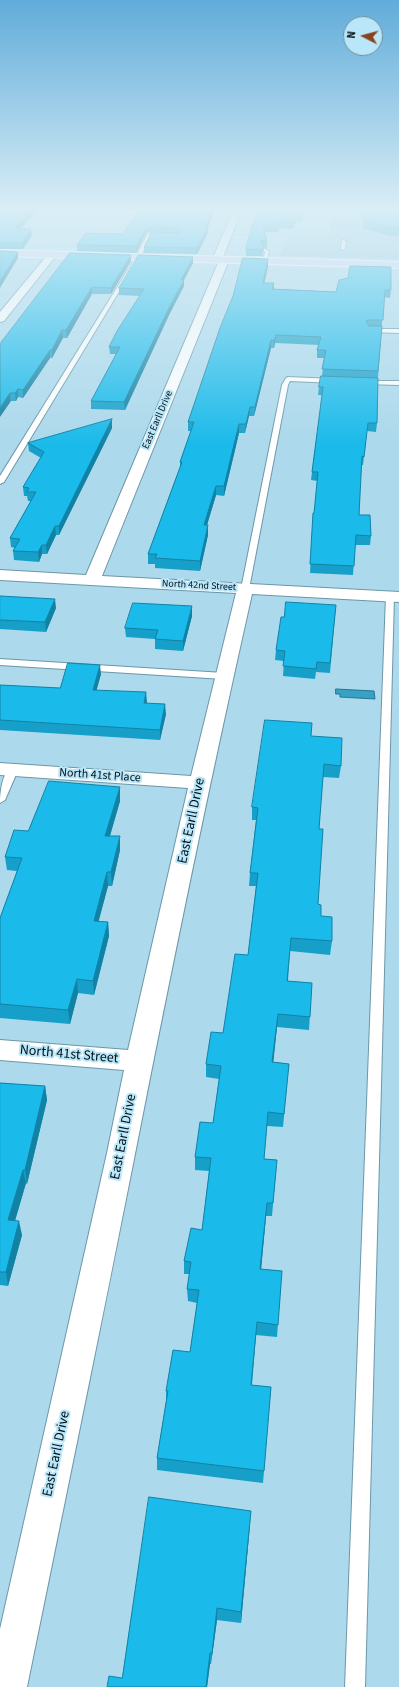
<!DOCTYPE html>
<style>
body{margin:0}
#map{position:relative;width:399px;height:1687px;overflow:hidden;background:#acd9ec;font-family:"Source Sans 3",sans-serif}
canvas{display:block}
.north{position:absolute;left:343px;top:16px;width:40px;height:40px;box-sizing:border-box;background:#b9e6f9;border:1px solid #70909e;border-radius:50%;rotate:276deg;font-size:11px;font-weight:700;line-height:16px;text-align:center;color:#021016}
.north::after{content:'';display:block;margin:auto;width:14px;height:18px;background:#89431e;clip-path:polygon(50% 0,100% 100%,50% 72%,0 100%)}
</style>
<div id="map">
<canvas width="399" height="1687"></canvas>
<div class="north">N</div>
</div>
<script>
const c = document.querySelector('canvas').getContext('2d');
c.lineJoin = 'round';
function fillPath(path, color) {
  c.fillStyle = color;
  c.fill(path, 'evenodd');
}
function stroke(path, color, width, dash) {
  c.strokeStyle = color;
  c.lineWidth = width;
  c.lineCap = dash ? 'butt' : 'round';
  c.setLineDash(dash || []);
  c.stroke(path);
}
function write(font, color, halo, rows, align = 'center') {
  c.font = font + ' "Source Sans 3",sans-serif';
  c.lineWidth = 4;
  c.setLineDash([]);
  c.textBaseline = 'middle';
  c.strokeStyle = halo;
  c.fillStyle = color;
  for (const [text, x, y, turn = 0] of rows) {
    c.save();
    c.translate(x, y);
    c.rotate((+turn || 0) * Math.PI / 180);
    c.textAlign = isNaN(turn) ? turn : align;
    if (halo) c.strokeText(text, 0, 0);
    c.fillText(text, 0, 0);
    c.restore();
  }
}
const built = new Path2D(`
 M333,209H399V259L279,256L288,235L329,237Z`);
const water = new Path2D(`
 M336,689L374,691L375,699L340,697V694H336Z`);
const lane = new Path2D(`
 M149,234L165,235L151,236L140,257L4,482L0,484V476L136,257L147,235Z
 M342,240L346,241L345,249L343,250L341,249Z
 M263,248L269,251L267,261L265,262L263,261L265,252L261,249Z
 M367,329H399V333L369,332L367,331Z
 M288,377L334,379L337,381L334,383L290,381L288,385L249,589L245,591L241,589L282,385L286,378Z
 M362,381H399V385L364,384L361,382Z
 M390,593L394,596L365,1687H345L386,596Z
 M0,659L224,673L229,676L224,679L0,665Z
 M13,767L18,770L5,800L0,803C0,794 2,770 13,767Z`);
const street = new Path2D(`
 M234,209H242L223,257L227,258L229,260L102,576L399,592V602L252,594C210,780 172,966 135,1154C100,1332 63,1509 27,1687H0V1629L107,1153L124,1070L0,1060V1040L128,1050L188,788L0,775V763L191,776L236,593L0,580V570L86,575L218,263L214,262L212,260Z
 M52,252L55,253L57,255L55,257L4,321L0,322V312L49,253Z`);
const primary = new Path2D(`
 M0,250L399,262V268L0,256Z`);
const wall = new Path2D(`
 M0,209H39L21,228L32,235L23,249H0Z
 M141,209L213,215L208,227V233L197,254L144,253V247L151,233L147,232L136,253L77,251V245L122,234Z
 M260,209H305L302,221H296L293,229L279,228L278,232H265L267,242V248L264,247L262,256H246V249Z
 M399,209V236H390L363,228V220Z
 M193,257V263L184,280V286L169,315L125,410L91,409V401L116,354H110L109,347L140,296L119,295V288Z
 M131,261L111,294H92L67,338H63L52,358H50L23,398L18,397L16,401H11L0,344Z
 M268,266L264,283H274V289L336,292L339,280L391,290L390,298L384,297L378,378L377,423L376,432L367,431L363,465H361L359,515L371,536L370,545H355L353,575L310,573L313,513H314L318,481L311,480L312,472L322,395H318L319,387L322,376L324,358H317V350L319,345L275,343L274,348H271L254,416H249L245,433H239L224,496L216,495L207,525H208V535L200,571L155,568V564H148V554L180,467V462L191,431H188V422Z
 M112,419V428L59,535H56L47,554H42L39,562L14,560L13,551L15,548L11,547L10,538L31,501H28L27,496H24L23,487L41,458L29,451L28,443Z
 M0,596L56,608L46,632L0,629Z
 M336,605L330,673L316,672L315,679L283,676L284,661L275,660L276,650L284,617Z
 M192,616L183,651L155,649V639L126,637L125,628Z
 M101,674L96,690L146,703L166,714L160,740L0,730V685L60,688Z
 M311,736L341,766L339,778L323,777L319,829L318,904L321,916L332,941L330,955L290,951L288,981L312,983L309,1030L277,1027L273,1062L289,1064L283,1127L267,1126L264,1159L277,1160L272,1216H266L261,1269L282,1271L277,1337L256,1335L252,1385L271,1387L263,1483L157,1470V1458L166,1401V1391L190,1352L197,1303L188,1301L187,1289L190,1274H184V1261L202,1230L209,1171L195,1170V1157L213,1123L219,1079L206,1077V1064L223,1033L248,955L256,886H249L250,873L256,820H252V807Z
 M120,787V801L110,836L120,850L112,886H108L98,922H108L109,936L94,995L78,993L70,1024L0,1018V918L17,871L7,870L5,857L28,831Z
 M0,1083L45,1086L47,1100L27,1184L26,1183L15,1221L22,1235L8,1286L0,1285Z
 M250,1524L241,1623L217,1620L211,1664H210L207,1687H107L122,1678Z`);
const shadedWall = new Path2D(`
 M33,209H39L16,234L15,228Z
 M213,209V215L206,231L208,227V233L197,254V248L205,227Z
 M304,209H305L302,221Z
 M296,215V221L293,229L294,223Z
 M147,227V232L136,253V246Z
 M31,229L32,235L23,249V243Z
 M264,240L263,253L262,256L263,250L260,242Z
 M18,252V258L0,288V281Z
 M131,255V261L111,294V288Z
 M193,257V263L184,280V286L169,315L125,410L124,402L181,280Z
 M268,259V266L263,290V283Z
 M92,287V294L67,338L66,330Z
 M62,330L63,338L52,358V350Z
 M276,335L275,343L274,348V341Z
 M271,340V348L254,416L255,407Z
 M50,350V358L23,398V390Z
 M18,389V397L16,401L15,393Z
 M10,393L11,401L0,417V408Z
 M250,407L249,416L245,433L246,424Z
 M112,419V428L59,535V526Z
 M239,424V433L224,496V486Z
 M216,486V495L204,535V525Z
 M208,525V535L200,571V561Z
 M55,526L56,535L47,554L46,545Z
 M42,545V554L39,562L38,552Z
 M55,599L56,608L46,632L45,622Z
 M192,606V616L183,651V641Z
 M100,665L101,674L94,700L93,690Z
 M146,692L147,702L144,713V703Z
 M165,704L166,714L160,740V730Z
 M120,787V801L106,849L105,836Z
 M120,836V850L112,886L111,872Z
 M107,872L108,886L95,935L94,921Z
 M108,922L109,936L94,995L93,981Z
 M77,979L78,993L70,1024L68,1010Z
 M278,1014L277,1027L272,1075V1062Z
 M45,1086L47,1100L27,1184L25,1170Z
 M23,1170L26,1183L11,1234L8,1220Z
 M267,1203L266,1216L260,1281V1269Z
 M19,1221L22,1235L8,1286L6,1272Z
 M257,1322L256,1335L250,1397L251,1385Z
 M251,1511L250,1524L241,1623V1612Z
 M217,1608V1620L211,1664L212,1653Z
 M210,1653V1664L207,1687H206Z`);
const building = new Path2D(`
 M0,209H33L15,228L31,229L23,243H0Z
 M141,209H213L205,227H208L197,248L144,247L152,232L179,233L182,231L179,228L147,227L136,246L77,245L86,233L122,234Z
 M257,209H259L260,212V209H304L303,215H296L294,223L280,222L279,226H263L267,242L264,240L260,242L264,246L263,250L246,249Z
 M365,209H399V228H390L363,220Z
 M0,251L18,252L0,281Z
 M70,253L131,255L111,288L92,287L66,330H62L52,350H50L23,390L18,389L15,393H10L0,408V344Z
 M139,255L193,257L181,280H184L169,308L124,402L91,401L120,347H109L117,331L144,289L119,288Z
 M243,258L268,259L263,283H274L272,289L336,292L339,280L348,278L350,266L391,267V290H385L383,320H368L366,321L369,326H382L378,371L322,369L326,350H317L321,337L276,335L274,341L271,340L255,407H250L246,424H239L224,486H216L204,525H208L200,561L155,558L157,554H148L182,462H180L194,422H188L220,328L233,296Z
 M321,376L378,378L377,423H368L364,457L362,456L359,515H370L371,536L356,535L354,566L310,564L313,513H314L318,472H312L323,387H319Z
 M112,419L59,526H55L46,545H42L38,552L13,551L20,539L10,538L36,492H27L29,488L23,487L44,452L28,443Z
 M0,596L55,599L45,622L0,620Z
 M286,602L336,605L330,663L317,662L316,669L283,666L285,651L276,650L281,617H284Z
 M133,603L192,606L183,641L155,639L158,630L125,628Z
 M68,663L100,665L93,690L146,692L144,703L165,704L160,730L0,720V685L60,688Z
 M265,720L312,723L311,736L342,738L341,766L324,764L319,829H323L318,904L321,905V916L332,917V941L291,938L287,981L312,983L310,1017L278,1014L272,1062L289,1064L284,1114L268,1112L264,1159L277,1160L273,1203H267L260,1269L282,1271L278,1325L257,1322L251,1385L271,1387L264,1471L157,1458L168,1391H166L173,1350L190,1352L199,1290L187,1289L191,1262L184,1261L191,1228L202,1230L211,1158L195,1157L200,1122L213,1123L221,1066L206,1064L211,1032L223,1033L235,954L248,955L258,873H250L258,808L252,807Z
 M49,781L120,787L105,836H120L111,872H107L94,921L108,922L93,981L77,979L68,1010L0,1004V918L22,858L5,857L14,830L28,831Z
 M0,1083L45,1086L25,1170H23L8,1220L19,1221L6,1272H0Z
 M149,1497L251,1511L241,1612L217,1608L212,1653H210L206,1687H107L109,1676L122,1678Z`);
const farStreetnames = [
 ["East Earll Drive",158,420,-67],
 ["North 42nd Street",199,586,3]
];
const streetNames = [
 ["North 41st Place",100,776,4]
];
const nearStreetnames = [
 ["East Earll Drive",192,821,-78],
 ["North 41st Street",69,1055,5],
 ["East Earll Drive",124,1137,-79],
 ["East Earll Drive",57,1454,-78]
];
fillPath(built, '#97cbe2');
fillPath(water, '#37a1c6');
stroke(water, '#277691', 1);
stroke(lane, '#6c97a8', 2);
stroke(street, '#6c97a8', 2);
stroke(primary, '#fff', 2);
fillPath(lane, '#fff');
fillPath(street, '#fff');
fillPath(primary, '#d7d7f8');
fillPath(wall, '#16a0c9');
fillPath(shadedWall, '#1282a4');
fillPath(building, '#1abaea');
stroke(building, '#1282a4', 1);
const sky = c.createLinearGradient(0, 0, 0, 445);
sky.addColorStop(0, '#61acda');
sky.addColorStop(0.47, '#daeef6');
sky.addColorStop(1, '#daeef600');
c.fillStyle = sky;
c.fillRect(0, 0, 399, 445);
write('10px', '#021016', '#b9e6f9', farStreetnames);
write('12px', '#021016', '#b9e6f9', streetNames);
write('14px', '#021016', '#b9e6f9', nearStreetnames);
</script>
